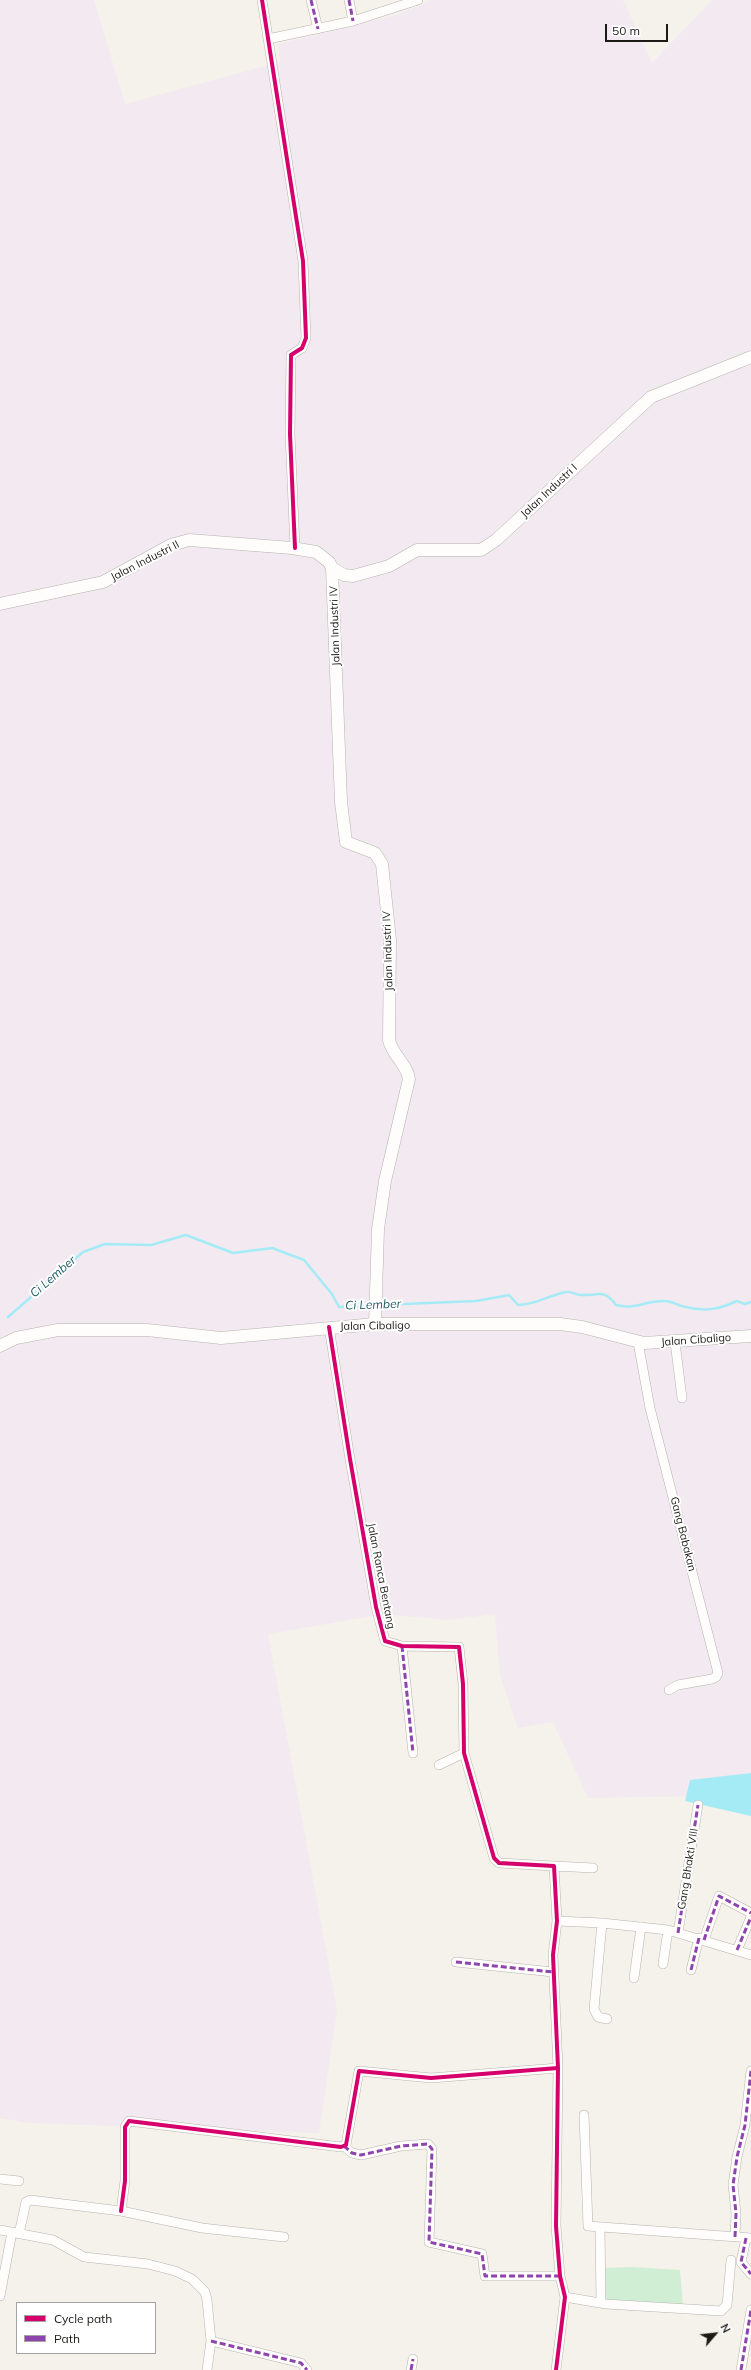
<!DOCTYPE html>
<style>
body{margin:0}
#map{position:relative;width:751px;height:2370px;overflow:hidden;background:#f5f1eb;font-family:Mulish,sans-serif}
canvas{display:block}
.legend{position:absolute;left:16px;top:2302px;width:140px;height:52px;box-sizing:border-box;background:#fff;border:1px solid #a4a3a2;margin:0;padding:5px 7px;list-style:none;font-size:12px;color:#1c1a16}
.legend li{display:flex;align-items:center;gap:8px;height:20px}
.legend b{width:20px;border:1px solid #a4a3a2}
.north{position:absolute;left:695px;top:2314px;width:40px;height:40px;-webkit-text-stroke:3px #fff;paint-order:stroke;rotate:62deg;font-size:11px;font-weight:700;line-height:16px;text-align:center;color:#1c1a16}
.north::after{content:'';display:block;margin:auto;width:14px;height:18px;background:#1c1a16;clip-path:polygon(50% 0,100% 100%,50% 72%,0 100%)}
.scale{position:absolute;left:605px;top:24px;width:63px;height:18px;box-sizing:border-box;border:2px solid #1c1a16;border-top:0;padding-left:5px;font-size:12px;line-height:14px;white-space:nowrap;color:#1c1a16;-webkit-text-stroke:3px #fff;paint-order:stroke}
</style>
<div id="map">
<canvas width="751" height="2370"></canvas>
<ul class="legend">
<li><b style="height:5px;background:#d6006c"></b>Cycle path</li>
<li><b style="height:5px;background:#8e44ad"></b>Path</li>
</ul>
<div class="north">N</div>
<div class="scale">50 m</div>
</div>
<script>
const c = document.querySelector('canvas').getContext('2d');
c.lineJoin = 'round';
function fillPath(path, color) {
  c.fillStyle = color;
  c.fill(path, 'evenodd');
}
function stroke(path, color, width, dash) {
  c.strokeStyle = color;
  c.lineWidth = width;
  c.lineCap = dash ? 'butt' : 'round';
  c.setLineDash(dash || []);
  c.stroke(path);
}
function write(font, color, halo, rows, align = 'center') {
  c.font = font + ' Mulish,sans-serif';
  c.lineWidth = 4;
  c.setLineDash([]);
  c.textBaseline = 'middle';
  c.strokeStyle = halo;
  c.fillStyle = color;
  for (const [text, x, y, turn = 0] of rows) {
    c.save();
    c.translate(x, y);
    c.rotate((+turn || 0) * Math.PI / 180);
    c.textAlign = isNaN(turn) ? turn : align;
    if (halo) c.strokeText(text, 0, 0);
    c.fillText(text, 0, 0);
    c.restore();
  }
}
const industrial = new Path2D(`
 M0,0H94L125,104L280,62L278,44L396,15L432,0H623L652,63L712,0H751V1795L588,1798L553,1722L518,1728L500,1675L495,1614L448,1620L383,1614L268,1634L337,2010L319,2133L29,2123L0,2118Z`);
const green = new Path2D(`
 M632,2267L680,2270L683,2306L606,2300L604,2268Z`);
const water = new Path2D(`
 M751,1773V1816L685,1801L690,1780Z`);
const stream = new Path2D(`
 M380,1305L476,1301L509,1295L518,1305C536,1305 549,1295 566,1292C571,1291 576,1295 581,1295C599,1296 604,1288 616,1305C637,1310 646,1300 665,1301C672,1301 679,1306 686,1307C705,1312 720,1309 737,1301L745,1304L751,1302
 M8,1317L83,1252L105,1244L151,1245L186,1235L233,1253L272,1248L304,1260L332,1294L339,1307L373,1306`);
const minor = new Path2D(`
 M262,0L303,261L306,338L302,348L291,355L290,434L295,548
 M311,0L318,29
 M349,0L353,21
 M268,39L353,21L418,0
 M329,1327L350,1459L376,1607L385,1641L402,1646L459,1647L463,1684L464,1753L494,1858L499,1863L554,1866L557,1921L553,1955L558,2068L556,2226L560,2276L565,2297L556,2370
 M638,1342L650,1408L718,1673L716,1677L712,1679L678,1685L669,1690
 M675,1342L682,1398
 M402,1646L413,1753
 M439,1765L464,1753
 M554,1866L593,1868
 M557,1921L602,1923L668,1930L751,1955
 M602,1923L594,2009L598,2017L607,2019
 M678,1933L698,1805
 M704,1940L719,1896L751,1913
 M737,1950L751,1917
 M456,1962L553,1972
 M663,1964L668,1930
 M691,1970L699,1938
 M634,1978L641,1927
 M584,2115L588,2226L751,2238
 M344,2146L352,2153L361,2155L401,2146L428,2144L432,2149L429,2242L482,2254L485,2276H560
 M0,2179L19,2181
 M121,2211L125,2181V2127L129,2121L341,2147L346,2145L359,2071L431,2078L558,2068
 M600,2228L601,2302
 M0,2230L53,2240L84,2257L148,2264L175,2271L192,2279L205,2292L207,2300L211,2341L207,2370
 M19,2234L26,2202L30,2200L121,2211L202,2228L284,2237
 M735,2237L736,2213L733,2185L737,2157L745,2125L751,2071
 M746,2238L741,2262L751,2274
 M0,2296L12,2232
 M565,2297L606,2304L721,2311L727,2305L731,2260
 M211,2341L301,2363L307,2370
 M411,2370L413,2359
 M741,2370L751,2310`);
const major = new Path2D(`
 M332,568L341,802L346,842L375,853L382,864L390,940L389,1040C392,1055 407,1064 409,1079L385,1181L378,1229L375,1324
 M0,604L103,582L171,545L189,540L292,548L316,552L329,562L332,568L344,575L353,576L389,566L417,550H481L496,540L651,397L751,357
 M0,1346L16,1338L58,1330H147L221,1338L375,1324H560L582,1327L644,1343L751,1336`);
const quiet = new Path2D(`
 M311,0L318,29
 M349,0L353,21
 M402,1646L413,1753
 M678,1933L698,1805
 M704,1940L719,1896L751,1913
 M737,1950L751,1917
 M456,1962L553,1972
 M691,1970L699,1938
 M344,2146L352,2153L361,2155L401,2146L428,2144L432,2149L429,2242L482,2254L485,2276H560
 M735,2237L736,2213L733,2185L737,2157L745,2125L751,2071
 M746,2238L741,2262L751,2274
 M211,2341L301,2363L307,2370
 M411,2370L413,2359
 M741,2370L751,2310`);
const cycleway = new Path2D(`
 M262,0L303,261L306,338L302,348L291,355L290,434L295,548
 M329,1327L350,1459L376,1607L385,1641L402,1646L459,1647L463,1684L464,1753L494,1858L499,1863L554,1866L557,1921L553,1955L558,2068L556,2226L560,2276L565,2297L556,2370
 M121,2211L125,2181V2127L129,2121L341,2147L346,2145L359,2071L431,2078L558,2068`);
const streetNames = [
 ["Jalan Industri I",549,491,-43],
 ["Jalan Industri II",145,561,-27],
 ["Jalan Industri IV",335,626,-92],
 ["Jalan Industri IV",388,951,-92],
 ["Jalan Cibaligo",375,1326,-1],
 ["Jalan Cibaligo",696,1340,-4],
 ["Gang Babakan",683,1534,76],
 ["Jalan Ranca Bentang",381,1576,79],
 ["Gang Bhakti VIII",688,1869,-81]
];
const waterNames = [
 ["Ci Lember",53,1277,-41],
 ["Ci Lember",373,1305,-2]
];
fillPath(industrial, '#f3e9f1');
fillPath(green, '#cfeed4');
fillPath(water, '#a4ebf6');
stroke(stream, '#a4ebf6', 2.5);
stroke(minor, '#b6b3ae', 10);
stroke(major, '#b6b3ae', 13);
stroke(minor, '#fefdfc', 9);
stroke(major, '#fefdfc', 12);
stroke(quiet, '#8e44ad', 3, [6, 3]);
stroke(cycleway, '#d6006c', 4);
write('11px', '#1c1a16', '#fff', streetNames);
write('italic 12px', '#215c65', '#fff', waterNames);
</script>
